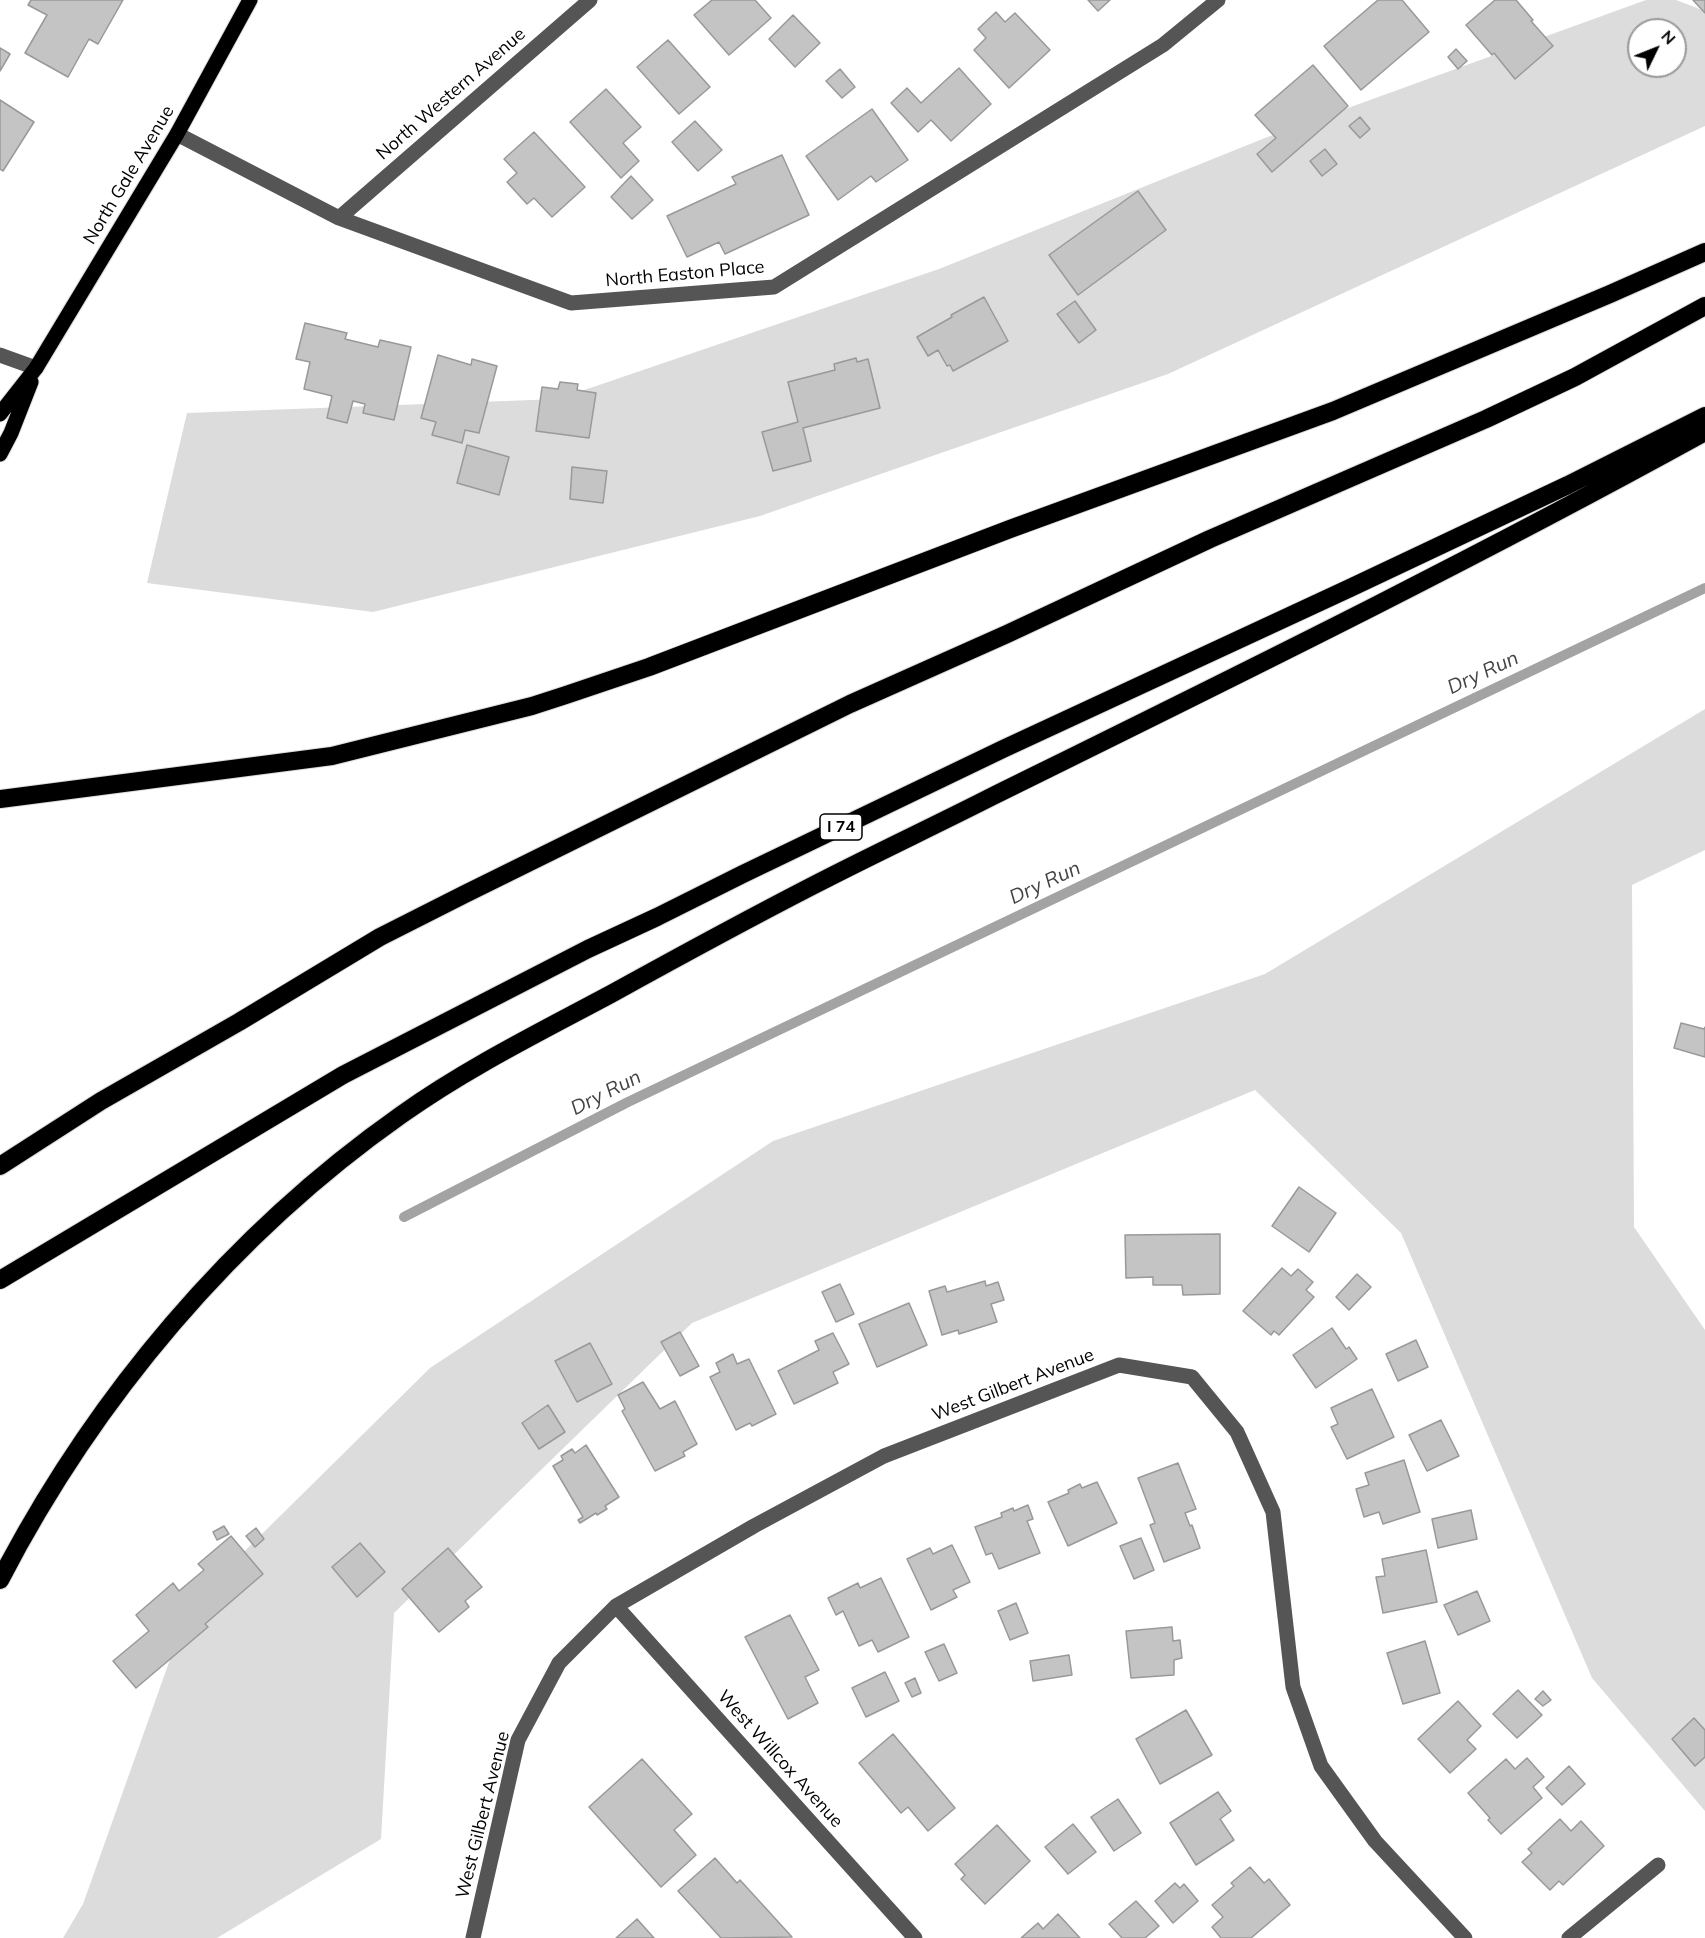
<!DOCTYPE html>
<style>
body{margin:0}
#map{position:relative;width:1705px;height:1938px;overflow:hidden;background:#fff;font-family:Mulish,sans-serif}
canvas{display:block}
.north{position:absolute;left:1627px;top:18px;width:60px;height:60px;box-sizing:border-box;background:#fff;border:2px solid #999;border-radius:50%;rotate:47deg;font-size:16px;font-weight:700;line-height:24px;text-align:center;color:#000}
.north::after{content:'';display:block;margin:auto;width:21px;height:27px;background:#000;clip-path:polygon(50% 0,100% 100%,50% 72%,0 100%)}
</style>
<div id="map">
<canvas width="1705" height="1938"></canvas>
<div class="north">N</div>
</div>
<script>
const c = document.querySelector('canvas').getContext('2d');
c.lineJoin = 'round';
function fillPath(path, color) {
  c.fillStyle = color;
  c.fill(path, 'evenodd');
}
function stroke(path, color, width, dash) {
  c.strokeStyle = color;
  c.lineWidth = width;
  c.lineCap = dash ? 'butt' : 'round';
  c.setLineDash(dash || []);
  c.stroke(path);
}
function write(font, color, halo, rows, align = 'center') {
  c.font = font + ' Mulish,sans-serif';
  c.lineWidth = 4.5;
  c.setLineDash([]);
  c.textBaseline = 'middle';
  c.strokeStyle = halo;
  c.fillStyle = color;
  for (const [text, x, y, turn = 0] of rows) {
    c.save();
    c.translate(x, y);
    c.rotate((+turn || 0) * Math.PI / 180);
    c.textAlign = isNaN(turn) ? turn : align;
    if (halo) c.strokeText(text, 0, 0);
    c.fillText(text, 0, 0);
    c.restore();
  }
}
const green = new Path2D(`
 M1646,0H1676L1705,11V126L1168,374L760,516L373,612L147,583L187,413L558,399L939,269L1265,138ZM1639,30H1675V66H1639Z
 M1705,709V850L1632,885L1634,1227L1705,1330V1811L1592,1678L1401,1233L1255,1090L692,1323L394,1613L381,1839L217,1938H63L83,1904L189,1606L430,1368L773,1141L1265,974Z`);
const stream = new Path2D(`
 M404,1217L628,1102L1705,588`);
const building = new Path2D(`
 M31,0H123L98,44L89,39L68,77L25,53L47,15L28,5Z
 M712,0H755L771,18L729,55L694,15Z
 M1088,0H1110L1098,11Z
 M1378,0H1402L1429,32L1361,90L1324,46Z
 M1495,0H1516L1533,20L1531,21L1553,46L1515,79L1494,53L1492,55L1466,25Z
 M1693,0H1705V13Z
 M996,12L1005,22L1015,13L1050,50L1009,88L974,50L986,38L978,29Z
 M793,15L820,43L795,67L769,39Z
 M668,40L710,87L679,114L637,67Z
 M0,48L10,54L0,71Z
 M1456,49L1467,61L1458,69L1448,57Z
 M1313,65L1348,106L1272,172L1257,154L1276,138L1255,115Z
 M959,68L991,104L951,141L931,120L918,132L891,103L907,88L921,103Z
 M840,69L855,87L842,98L826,81Z
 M606,89L641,127L623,143L639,161L621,178L570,122Z
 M0,100L34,122L3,171L0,169Z
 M872,109L908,160L876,182L871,176L838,200L806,156Z
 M1360,117L1370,129L1360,138L1349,126Z
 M695,121L722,150L698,171L672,142Z
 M534,132L585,187L552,217L534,198L527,204L507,182L517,173L504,159Z
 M1325,149L1337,164L1322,176L1310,161Z
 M782,155L809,215L725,254L719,242L687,257L667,216L736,184L732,177Z
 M631,176L653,200L632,219L611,197Z
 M1138,191L1166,230L1078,295L1049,255Z
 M984,297L1008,341L953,371L950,365L947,366L938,350L928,356L917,337L952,317L951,315Z
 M1075,301L1096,330L1079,343L1057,314Z
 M305,323L347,333L345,339L378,347L380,340L411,347L394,420L363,413L365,404L353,401L347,423L327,418L332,396L304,389L310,362L296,359Z
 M438,355L471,365L472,359L497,366L479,433L465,430L462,443L432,435L436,422L421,418Z
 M856,358L857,362L868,359L880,408L803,428L811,461L773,471L762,432L798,422L788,382L835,370L834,364Z
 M560,382L578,384L577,390L596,393L589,438L536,431L542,387L558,389Z
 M467,445L509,457L499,495L457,483Z
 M572,467L607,471L603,503L570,499Z
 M1681,1023L1704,1029L1705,1027V1057L1674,1048Z
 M1299,1187L1336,1213L1309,1252L1272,1226Z
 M1220,1234V1294L1183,1295L1182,1285H1153V1277L1126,1278L1125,1235Z
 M1282,1268L1291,1276L1298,1269L1313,1282L1306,1290L1314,1297L1279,1335L1274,1331L1271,1335L1243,1311Z
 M1357,1274L1371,1287L1349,1310L1336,1297Z
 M985,1281L986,1286L998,1282L1004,1300L991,1304L997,1322L959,1334L958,1330L942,1335L929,1291L945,1286L947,1292Z
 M840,1284L854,1314L836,1322L822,1292Z
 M909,1303L927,1345L877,1367L859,1324Z
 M1332,1328L1346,1349L1349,1347L1357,1359L1316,1388L1293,1355Z
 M680,1332L699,1366L680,1376L661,1342Z
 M833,1333L849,1364L833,1372L838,1383L794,1404L778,1371L819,1350L815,1341Z
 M1416,1340L1428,1367L1398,1381L1386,1354Z
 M590,1343L612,1384L577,1402L555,1361Z
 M733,1354L737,1364L749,1359L776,1414L752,1426L750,1423L736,1430L710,1377L720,1372L716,1363Z
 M643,1382L660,1409L675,1401L697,1444L683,1452L685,1456L655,1471L622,1411L625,1409L618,1395Z
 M1372,1389L1394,1437L1347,1459L1331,1427L1338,1424L1331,1408Z
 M548,1405L565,1432L539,1449L522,1423Z
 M1441,1420L1459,1456L1427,1471L1409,1435Z
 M586,1445L619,1497L605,1506L607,1509L597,1515L596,1513L580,1523L578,1520L583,1517L553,1466L563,1460L561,1456L572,1449L575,1453Z
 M1404,1460L1420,1512L1383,1524L1379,1512L1364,1517L1356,1489L1369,1485L1365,1473Z
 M1178,1463L1196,1509L1185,1513L1190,1526L1192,1525L1200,1548L1164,1562L1150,1525L1155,1523L1138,1478Z
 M1097,1482L1117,1523L1068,1546L1048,1502L1069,1493L1068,1490L1080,1484L1082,1488Z
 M1028,1505L1033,1519L1027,1521L1040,1553L999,1569L992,1553L986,1555L975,1527L1002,1517L1001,1513L1013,1508L1014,1511Z
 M1471,1510L1477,1539L1438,1548L1432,1519Z
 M224,1526L229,1534L217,1540L213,1532Z
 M256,1528L264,1539L255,1547L246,1536Z
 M231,1536L263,1574L205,1624L208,1627L136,1688L113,1661L149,1631L136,1615L173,1583L179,1591L204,1570L198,1564Z
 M1141,1538L1154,1570L1134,1579L1120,1546Z
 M360,1543L385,1572L357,1597L332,1567Z
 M952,1545L970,1582L953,1590L957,1597L931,1610L907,1559L930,1548L933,1554Z
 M448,1548L482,1587L465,1601L469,1607L439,1632L402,1589Z
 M1426,1550L1437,1602L1383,1613L1376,1577L1385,1576L1382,1559Z
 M881,1578L909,1637L878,1652L872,1640L859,1646L843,1611L836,1615L828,1598L858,1583L860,1588Z
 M1477,1591L1490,1621L1458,1635L1444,1605Z
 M1016,1603L1028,1633L1010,1640L998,1611Z
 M790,1615L819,1670L805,1677L818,1703L788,1719L745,1637Z
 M1172,1627L1173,1641L1180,1640L1182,1658L1174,1660V1675L1131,1678L1126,1631Z
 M1425,1641L1440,1693L1403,1704L1387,1653Z
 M944,1644L957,1673L939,1681L925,1652Z
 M1069,1655L1072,1675L1033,1681L1030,1661Z
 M885,1672L899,1701L866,1717L852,1688Z
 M915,1678L921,1693L912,1697L905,1683Z
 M1518,1690L1542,1715L1517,1738L1493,1714Z
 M1543,1691L1551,1700L1543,1706L1535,1699Z
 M1458,1701L1481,1726L1467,1740L1476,1749L1450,1773L1418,1739Z
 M1186,1710L1212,1755L1160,1784L1136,1739Z
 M1694,1718L1705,1730V1757L1695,1766L1672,1739Z
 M893,1734L955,1808L928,1831L908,1807L901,1813L859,1763Z
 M1527,1758L1544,1777L1533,1787L1542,1798L1501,1834L1488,1820L1490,1818L1468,1793L1506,1759L1515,1769Z
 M642,1759L692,1814L674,1830L696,1855L661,1887L589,1807Z
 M1569,1766L1585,1784L1562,1805L1546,1788Z
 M1218,1792L1231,1811L1220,1819L1234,1840L1196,1865L1170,1823Z
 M1118,1799L1141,1833L1114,1851L1091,1817Z
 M1560,1819L1571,1831L1581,1821L1604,1846L1563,1885L1559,1881L1550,1890L1522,1862L1532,1853L1528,1849Z
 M1073,1824L1096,1852L1068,1874L1045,1847Z
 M997,1825L1030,1861L985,1904L961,1879L965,1875L955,1864Z
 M715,1858L737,1883L740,1880L792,1937L721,1938L678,1891Z
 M1250,1867L1264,1883L1269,1879L1290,1905L1251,1938H1221L1212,1927L1223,1917L1212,1905L1234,1886L1231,1883Z
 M1175,1883L1180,1888L1184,1884L1198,1901L1173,1923L1155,1901Z
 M1136,1901L1159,1926L1145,1938H1122L1109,1924Z
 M1058,1914L1080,1938H1021L1038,1923L1043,1929Z
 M637,1919L654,1938H616Z`);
const minor = new Path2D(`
 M177,134L339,218L571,303L774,287L1163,45L1218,0
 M339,218L590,0
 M0,355L36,368
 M616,1606L915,1938
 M473,1938L518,1740L559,1663L616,1606L754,1526L884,1456L1119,1365L1192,1377L1237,1432L1273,1512L1293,1687L1321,1766L1375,1841L1465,1938
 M1569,1938L1658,1865`);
const major = new Path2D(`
 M0,414L36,368L177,134L250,0
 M0,454L11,433L31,382`);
const highway = new Path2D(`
 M0,799L332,756L532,706L566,695L649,667L1010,529L1333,411L1610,294L1705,252
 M0,1166L101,1101L239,1022L380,937L465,894L850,704L1007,634L1210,539L1486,419L1575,377L1705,306
 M0,1280L343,1075L588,949L657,917L743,874L1003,749L1350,588L1568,485L1705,416
 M0,1580C95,1397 232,1234 401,1115C467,1068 540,1032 611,994C678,957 746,920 814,885C874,854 934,826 993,796C1232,678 1471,561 1705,432`);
const shields = [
 [841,827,42]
];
const shieldNames = [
 ["I 74",841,827]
];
const streetNames = [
 ["North Western Avenue",451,94,-41],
 ["North Gale Avenue",129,175,-59],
 ["North Easton Place",685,274,-5],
 ["West Gilbert Avenue",1013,1385,-21],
 ["West Willcox Avenue",780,1759,48],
 ["West Gilbert Avenue",483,1815,-76]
];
const waterNames = [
 ["Dry Run",1483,673,-25],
 ["Dry Run",1045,883,-25],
 ["Dry Run",606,1093,-27]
];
fillPath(green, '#dcdcdc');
stroke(stream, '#a3a3a3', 10);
fillPath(building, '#c4c4c4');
stroke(building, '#999', 1.5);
stroke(major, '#dbdbdb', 17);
stroke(highway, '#dbdbdb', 20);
stroke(minor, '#555', 15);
stroke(major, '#000', 15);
stroke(highway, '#000', 18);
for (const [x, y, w] of shields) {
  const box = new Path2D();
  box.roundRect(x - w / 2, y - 13, w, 26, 4.5);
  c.fillStyle = '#fff';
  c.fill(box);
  stroke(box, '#000', 1.5);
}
write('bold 16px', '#000', null, shieldNames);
write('18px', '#000', '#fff', streetNames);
write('italic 20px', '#444', '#fff', waterNames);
</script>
